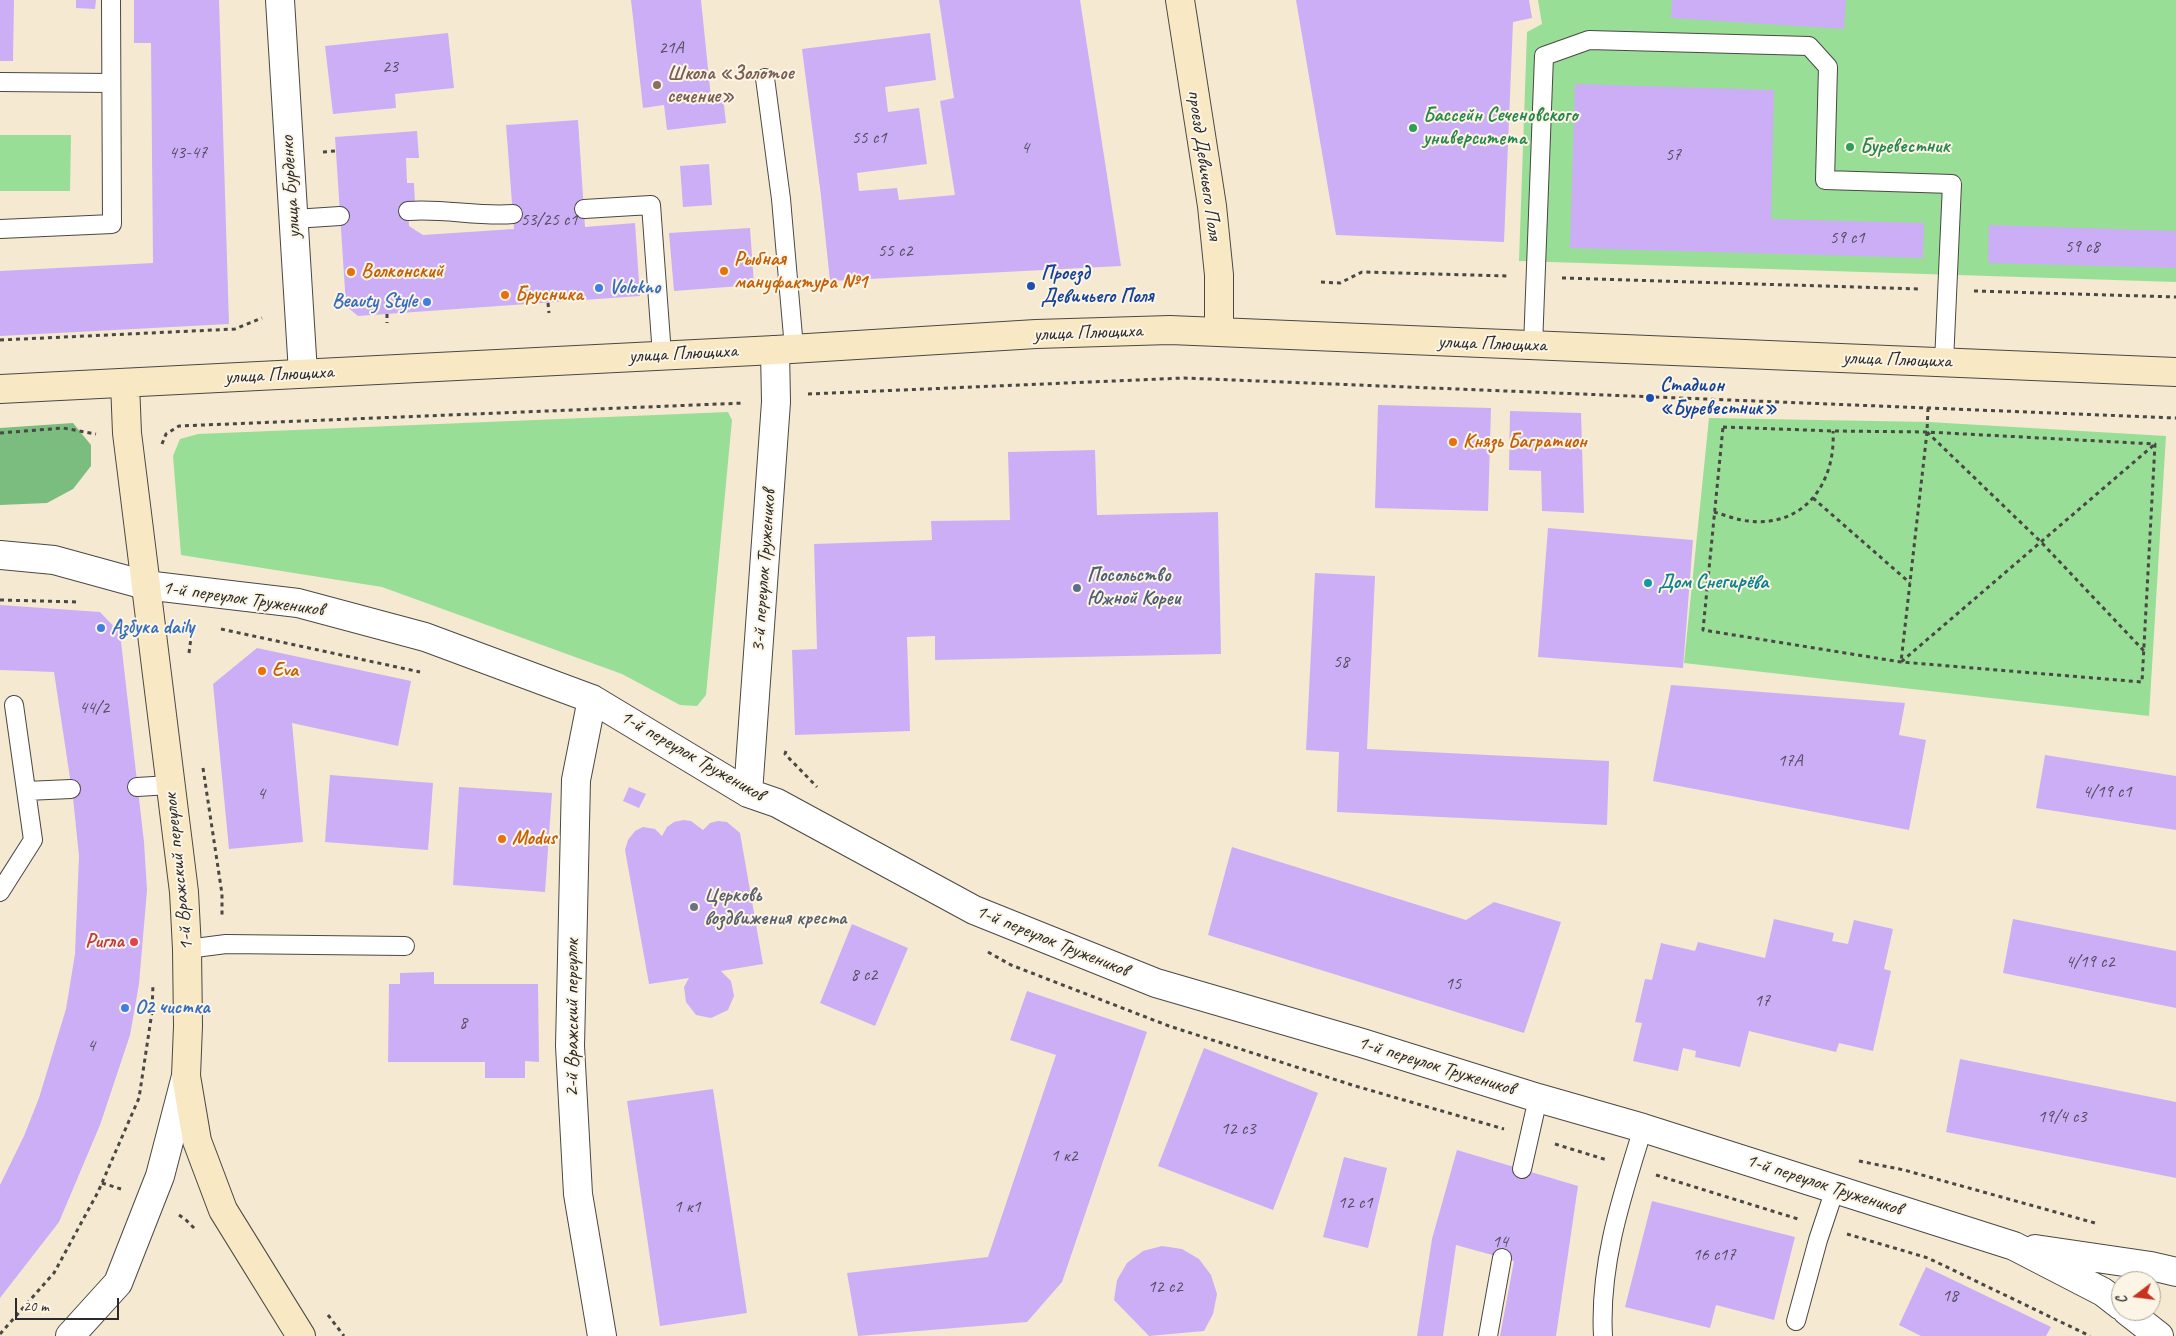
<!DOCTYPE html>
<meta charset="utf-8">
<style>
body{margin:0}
#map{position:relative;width:2176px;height:1336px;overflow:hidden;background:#f6e9d1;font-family:Caveat,sans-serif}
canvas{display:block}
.north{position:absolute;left:2111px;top:1271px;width:50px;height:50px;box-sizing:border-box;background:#fcf5e5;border:1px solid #a8a49b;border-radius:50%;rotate:255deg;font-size:14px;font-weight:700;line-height:20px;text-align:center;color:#2b2b2b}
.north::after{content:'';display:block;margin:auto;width:18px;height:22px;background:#c8321e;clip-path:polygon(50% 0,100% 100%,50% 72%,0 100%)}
.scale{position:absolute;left:15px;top:1298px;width:104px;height:22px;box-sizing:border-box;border:2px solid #2b2b2b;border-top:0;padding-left:6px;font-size:15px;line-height:18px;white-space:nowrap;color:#2b2b2b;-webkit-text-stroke:4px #fcf5e5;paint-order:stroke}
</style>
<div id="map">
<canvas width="2176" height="1336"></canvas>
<div class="north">С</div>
<div class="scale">20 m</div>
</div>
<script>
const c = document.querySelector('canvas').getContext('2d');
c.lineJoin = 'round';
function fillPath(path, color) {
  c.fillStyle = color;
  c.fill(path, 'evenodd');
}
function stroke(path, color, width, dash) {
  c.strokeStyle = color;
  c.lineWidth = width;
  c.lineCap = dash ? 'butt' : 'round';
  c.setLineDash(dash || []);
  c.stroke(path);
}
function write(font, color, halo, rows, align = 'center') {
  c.font = font + ' Caveat,sans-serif';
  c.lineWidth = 4;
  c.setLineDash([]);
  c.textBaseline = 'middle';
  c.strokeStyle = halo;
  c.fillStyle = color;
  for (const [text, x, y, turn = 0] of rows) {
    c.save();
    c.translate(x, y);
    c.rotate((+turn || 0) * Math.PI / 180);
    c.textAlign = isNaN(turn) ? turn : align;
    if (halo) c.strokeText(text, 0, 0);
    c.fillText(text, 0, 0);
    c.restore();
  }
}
const green = new Path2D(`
 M1538,0H2176V282L1519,261L1527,32L1542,24Z
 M0,135H71L70,191H0Z
 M728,412L732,420L706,695L697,706L680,705L622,674L382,587L181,555L173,456L180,439L198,434Z
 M1709,418L1929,422L2166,436L2149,716L1684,663Z`);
const forest = new Path2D(`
 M73,423L91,445V466L73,489L47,503L0,505V428Z`);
const building = new Path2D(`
 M0,0H14L13,61H0Z
 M76,0H96L95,9L76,8Z
 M134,0H219L229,324L0,336V271L153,263L151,43H134Z
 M631,0H701L711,98L723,97L726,123L667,130L664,105L643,108Z
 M939,0H1080L1121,266L830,281L821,196L802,49L930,33L936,80L885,87L888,112L919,108L927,164L857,173L859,191L897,188L899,200L955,195L940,101L954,98Z
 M1296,0H1529L1532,18L1513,22L1504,242L1336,235Z
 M1672,0H1846L1844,29L1671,18Z
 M448,33L454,88L395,94L396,108L333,114L325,46Z
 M1575,84L1774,90L1771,219L1924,223L1923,258L1570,248Z
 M578,120L585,227L635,223L640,296L358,316L346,306L335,137L417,131L419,158H406L407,183H414L415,204L408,205L409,226L423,235L514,229L506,125Z
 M709,164L712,205L683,207L680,166Z
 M1989,225L2176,231V268L1988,263Z
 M750,228L754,285L674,291L669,233Z
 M1378,405L1491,408L1488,511L1375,508Z
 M1510,411L1581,413L1584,513L1542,511L1541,471L1509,470Z
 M1095,450L1097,515L1218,512L1221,654L935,660V636L907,637L910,731L795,735L792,650L817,649L814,544L932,540L931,521L1010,520L1008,452Z
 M1548,528L1693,540L1683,668L1538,657Z
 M1315,573L1375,576L1367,749L1609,761L1607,825L1337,812L1339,752L1306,750Z
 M0,605L100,612L120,633L144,842L147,890L139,984L130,1035L100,1125L59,1222L0,1298V1185L24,1136L39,1098L66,1009L75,954L79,856L73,798L54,672L0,670Z
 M257,648L411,681L398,746L292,723L303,842L229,849L213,684Z
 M1671,685L1905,703L1899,735L1926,740L1909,830L1653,781Z
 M2045,755L2176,776V830L2036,808Z
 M330,775L433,783L428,850L325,842Z
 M459,787L552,793L545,892L453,885Z
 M629,787L646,794L639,808L623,801Z
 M683,820L691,821L703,830L710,823L718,821L727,822L740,833L763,964L721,971L731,981L734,996L728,1010L711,1018L696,1015L686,1002L684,987L689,978L649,984L625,850L628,840L635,831L643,827L655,829L662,836L667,827L674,822Z
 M1232,847L1466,920L1494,902L1561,922L1524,1033L1208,935Z
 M1774,919L1834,933L1832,941L1848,944L1854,920L1893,929L1884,969L1891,971L1873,1051L1839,1043L1836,1052L1749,1031L1740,1067L1695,1057L1696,1051L1683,1048L1678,1071L1633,1061L1642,1023L1635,1022L1645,979L1652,980L1661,943L1695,951L1698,942L1765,958Z
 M2013,919L2176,951V1008L2003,973Z
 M852,924L908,948L875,1026L820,1003Z
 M434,972V984H538L539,1062L525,1061V1078H485V1062H388L389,984H400V973Z
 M1027,991L1147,1032L1062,1282L1027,1322L858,1336L847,1273L988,1257L1056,1055L1010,1040Z
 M1204,1048L1318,1093L1273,1210L1158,1166Z
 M1960,1059L2176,1102V1178L1946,1132Z
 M713,1089L747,1313L660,1326L627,1101Z
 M1457,1150L1578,1186L1556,1336H1500L1514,1261L1456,1245L1443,1336H1417L1432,1239Z
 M1344,1157L1387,1168L1368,1248L1323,1237Z
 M1652,1201L1795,1237L1774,1320L1716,1305L1710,1328L1625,1307Z
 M1162,1246L1182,1249L1199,1259L1211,1275L1217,1294L1213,1314L1204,1331L1149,1336L1114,1300L1117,1280L1127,1263L1143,1251Z
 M1926,1267L2051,1327L2046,1336H1921L1899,1325Z`);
const path = new Path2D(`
 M323,152L335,151
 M1562,278L1920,289
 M1321,282L1340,283L1362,272L1508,276
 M1974,291L2176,297
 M548,303L549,313
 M387,314V323
 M0,340L235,329L262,318
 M808,394L1184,378L2176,418
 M1928,408L1927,432L2041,542L2144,651
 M1723,427L1833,431L1927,432L2155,444L2142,682L1901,662L1703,630Z
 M1927,432L1901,662L2155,444
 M0,433L63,428L96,434
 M162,444L166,434L179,426L744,403
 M1813,498L1910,583
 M1714,512C1725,515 1737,520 1748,521C1804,528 1836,483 1833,431
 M0,600L80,602
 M221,629L420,672
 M189,653L193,622
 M786,751L785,754L817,787
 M203,768L222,894V918
 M988,952L1011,965L1169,1026L1352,1085L1504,1129
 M1555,1144L1607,1160
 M1859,1161L1904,1170L2095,1223
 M1656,1175L1798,1219
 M102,1183L121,1189
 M179,1215L186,1220L195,1229
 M1847,1234L1928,1258L2090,1336
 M328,1315L344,1336
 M0,1334L54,1273L98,1192L139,1098L152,1012L153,984`);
const lane = new Path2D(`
 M765,78L781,199L794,348
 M0,82L111,83
 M584,209L651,205L662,355
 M408,211C443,208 478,217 513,214
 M294,219L340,216
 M0,229L112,224L111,0
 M1533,346L1544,56L1589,40L1809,46L1828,67L1825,180L1952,184L1944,362
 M137,787L170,785
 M26,791L71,789
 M0,892L33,840L14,705
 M187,949L226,944L405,946
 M1522,1169L1538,1098
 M1796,1321L1818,1240L1835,1189
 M1488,1336L1502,1258
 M1603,1336C1599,1264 1622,1196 1643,1128`);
const street = new Path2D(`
 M280,0L303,373
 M0,555L54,560L145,585L298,603L425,637L592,699L748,793L777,803L974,910L1156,983L1362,1043L1538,1098L1643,1128L2014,1246L2103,1292L2121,1306
 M592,699L576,780L570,1046L578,1194L602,1336
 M748,793L776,402L775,350
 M2035,1249L2151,1266L2176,1272
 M2127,1311L2159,1336
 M70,1336L118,1283L160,1176L186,1076`);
const secondary = new Path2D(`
 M1180,0L1212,206L1219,275V331
 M125,383L127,433L184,892L187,949L188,1026L186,1076L197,1141L223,1210L301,1336
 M0,389L775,350L1036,334L1170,330L2176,372`);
const markers = [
 [657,85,5,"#8d6e63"],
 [1413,128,5,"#2e9e5b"],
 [1850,147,5,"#2e9e5b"],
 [724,271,5,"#e8710a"],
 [351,272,5,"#e8710a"],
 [1031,286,5,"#1a4fb4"],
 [599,288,5,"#3f7fe0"],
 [505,295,5,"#e8710a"],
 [427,302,5,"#3f7fe0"],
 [1650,398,5,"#1a4fb4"],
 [1453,442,5,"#e8710a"],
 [1648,583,5,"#0f9aa8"],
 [1077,588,5,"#5c6f8a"],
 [101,628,5,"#3f7fe0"],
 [262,671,5,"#e8710a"],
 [502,839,5,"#e8710a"],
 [694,907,5,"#6b7280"],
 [134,942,5,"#e0444e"],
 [125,1008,5,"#3f7fe0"]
];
const numberNames = [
 ["21А",671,48],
 ["23",390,67],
 ["55 с1",869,138],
 ["4",1025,148],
 ["43-47",188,153],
 ["57",1673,155],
 ["53/25 с1",549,220],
 ["59 с1",1847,238],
 ["59 с8",2082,247],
 ["55 с2",895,251],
 ["58",1341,662],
 ["44/2",94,708],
 ["17А",1790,761],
 ["4/19 с1",2107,792],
 ["4",261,794],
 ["4/19 с2",2090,962],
 ["8 с2",864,975],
 ["15",1453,984],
 ["17",1762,1001],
 ["8",463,1023],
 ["4",91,1046],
 ["19/4 с3",2062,1117],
 ["12 с3",1238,1129],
 ["1 к2",1064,1156],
 ["12 с1",1355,1203],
 ["1 к1",687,1207],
 ["14",1500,1242],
 ["16 с17",1714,1255],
 ["12 с2",1165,1287],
 ["18",1950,1296]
];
const educationNames = [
 ["Школа «Золотое",667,74],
 ["сечение»",667,97]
];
const leisureNames = [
 ["Бассейн Сеченовского",1423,116],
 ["университета",1423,139],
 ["Буревестник",1860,147]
];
const streetNames = [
 ["проезд Девичьего Поля",1204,165,82],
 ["улица Бурденко",291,187,-94],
 ["улица Плющиха",1088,333,-2],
 ["улица Плющиха",1492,344,2],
 ["улица Плющиха",683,354,-3],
 ["улица Плющиха",1897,360,2],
 ["улица Плющиха",279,375,-3],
 ["3-й переулок Тружеников",764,571,-86],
 ["1-й переулок Тружеников",243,599,8],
 ["1-й переулок Тружеников",692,756,30],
 ["1-й Вражский переулок",179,872,-96],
 ["1-й переулок Тружеников",1052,941,22],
 ["2-й Вражский переулок",573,1018,-90],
 ["1-й переулок Тружеников",1436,1066,17],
 ["1-й переулок Тружеников",1824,1185,18]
];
const foodNames = [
 ["Рыбная",734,260],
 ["мануфактура №1",734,283],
 ["Волконский",361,272],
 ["Брусника",515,295],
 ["Князь Багратион",1463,442],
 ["Eva",272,671],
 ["Modus",512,839]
];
const transitNames = [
 ["Проезд",1041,274],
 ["Девичьего Поля",1041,297],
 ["Стадион",1660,386],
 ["«Буревестник»",1660,409]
];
const shopNames = [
 ["Volokno",609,288],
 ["Beauty Style",417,302,"right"],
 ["Азбука daily",111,628],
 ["О2 чистка",135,1008]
];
const serviceNames = [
 ["Посольство",1087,576],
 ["Южной Кореи",1087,599]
];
const cultureNames = [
 ["Дом Снегирёва",1658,583]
];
const worshipNames = [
 ["Церковь",704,896],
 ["воздвижения креста",704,919]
];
const healthNames = [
 ["Ригла",124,942]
];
fillPath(green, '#99de96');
fillPath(forest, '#7abd7f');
fillPath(building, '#ccaef6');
stroke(lane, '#494844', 20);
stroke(street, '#494844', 30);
stroke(secondary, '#494844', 30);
stroke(path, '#494844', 3, [4, 4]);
stroke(lane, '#fff', 18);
stroke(street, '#fff', 28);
stroke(secondary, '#f8e8c3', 28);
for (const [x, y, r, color] of markers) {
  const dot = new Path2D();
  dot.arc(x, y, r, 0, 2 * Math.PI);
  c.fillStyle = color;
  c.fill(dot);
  stroke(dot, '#fcf5e5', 2);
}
write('18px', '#534c5e', null, numberNames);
write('bold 20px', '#785e54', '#fcf5e5', educationNames, 'left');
write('bold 20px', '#27864d', '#fcf5e5', leisureNames, 'left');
write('20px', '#2b2b2b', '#fcf5e5', streetNames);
write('bold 20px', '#c56008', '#fcf5e5', foodNames, 'left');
write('bold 20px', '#164399', '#fcf5e5', transitNames, 'left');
write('bold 20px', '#366cbe', '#fcf5e5', shopNames, 'left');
write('bold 20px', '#4e5e75', '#fcf5e5', serviceNames, 'left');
write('bold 20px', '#0d838f', '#fcf5e5', cultureNames, 'left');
write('bold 20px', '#5b616d', '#fcf5e5', worshipNames, 'left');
write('bold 20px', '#be3a42', '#fcf5e5', healthNames, 'right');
</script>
